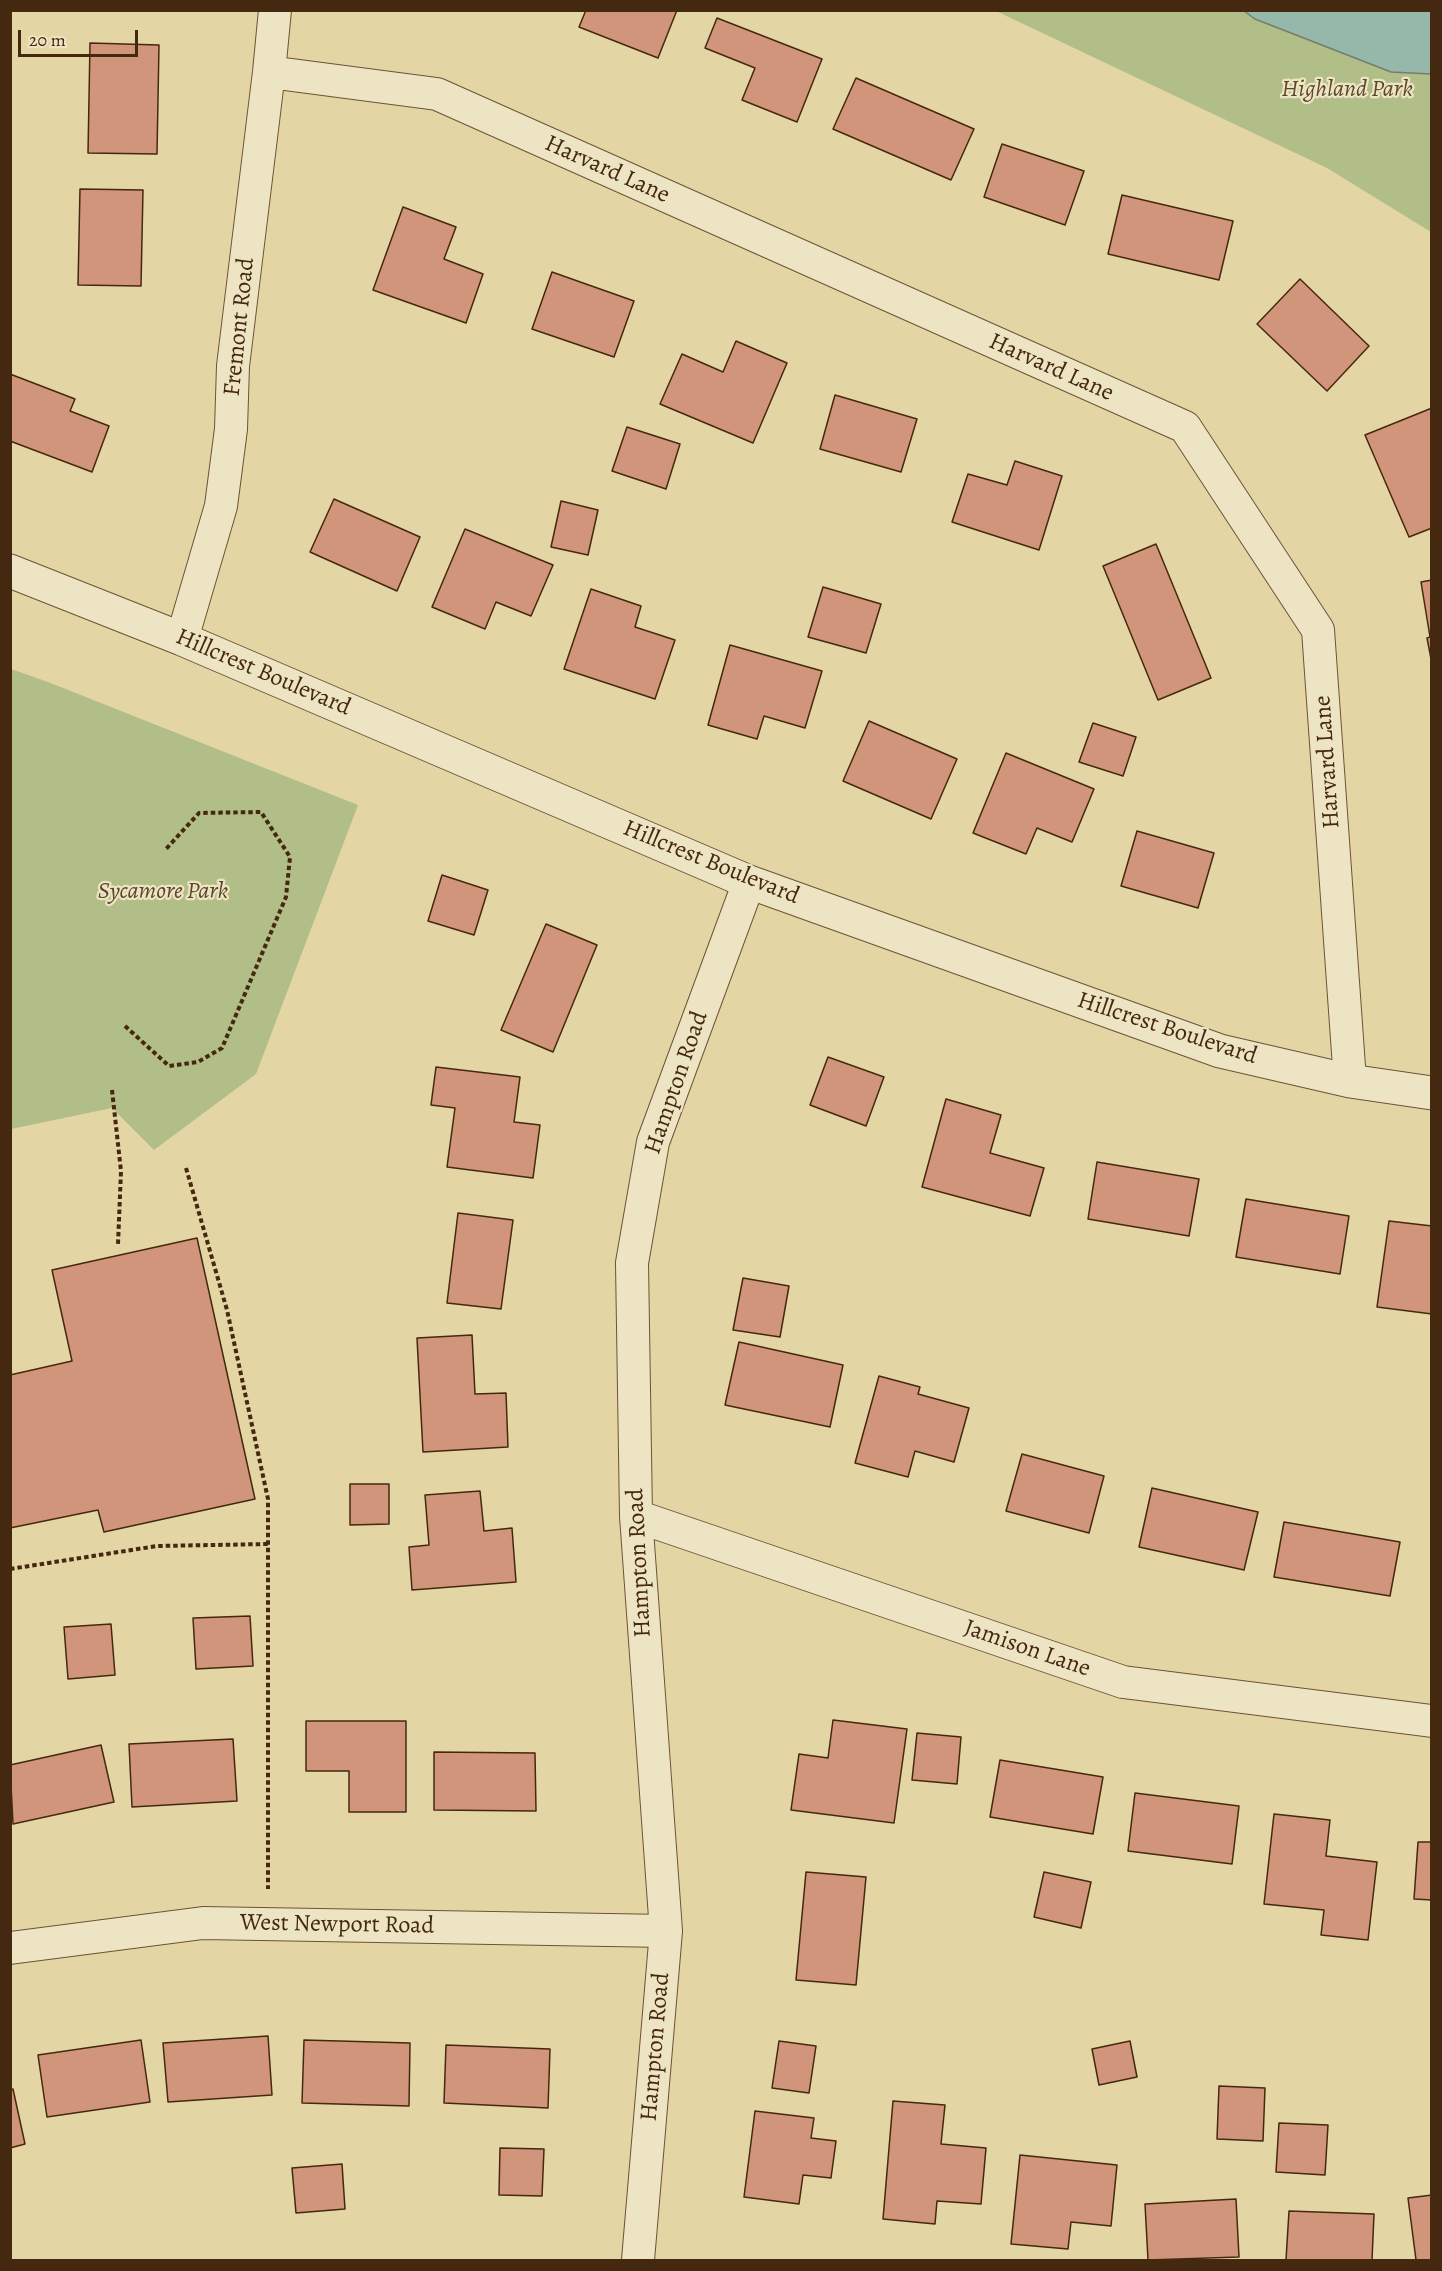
<!DOCTYPE html>
<style>
body{margin:0}
#map{position:relative;width:1442px;height:2271px;overflow:hidden;background:#e4d5a4;font-family:Alegreya,serif}
canvas{display:block}
.frame{position:absolute;inset:0;border:12px solid #452810;pointer-events:none}
.scale{position:absolute;left:18px;top:30px;width:120px;height:27px;box-sizing:border-box;border:3px solid #452810;border-top:0;padding-left:8px;font-size:18px;line-height:21px;white-space:nowrap;color:#452810;-webkit-text-stroke:4px #ede4c4;paint-order:stroke}
</style>
<div id="map">
<canvas width="1442" height="2271"></canvas>
<div class="frame"></div>
<div class="scale">20 m</div>
</div>
<script>
const c = document.querySelector('canvas').getContext('2d');
c.lineJoin = 'round';
function fillPath(path, color) {
  c.fillStyle = color;
  c.fill(path, 'evenodd');
}
function stroke(path, color, width, dash) {
  c.strokeStyle = color;
  c.lineWidth = width;
  c.lineCap = dash ? 'butt' : 'round';
  c.setLineDash(dash || []);
  c.stroke(path);
}
function write(font, color, halo, rows, align = 'center') {
  c.font = font + ' Alegreya,serif';
  c.lineWidth = 4.5;
  c.setLineDash([]);
  c.textBaseline = 'middle';
  c.strokeStyle = halo;
  c.fillStyle = color;
  for (const [text, x, y, turn = 0] of rows) {
    c.save();
    c.translate(x, y);
    c.rotate((+turn || 0) * Math.PI / 180);
    c.textAlign = isNaN(turn) ? turn : align;
    if (halo) c.strokeText(text, 0, 0);
    c.fillText(text, 0, 0);
    c.restore();
  }
}
const green = new Path2D(`
 M996,11H1431V232L1327,168Z
 M11,669L48,682L358,805L256,1074L154,1150L112,1108L11,1129Z`);
const water = new Path2D(`
 M1244,11H1431V74L1391,72L1255,19Z`);
const building = new Path2D(`
 M586,10H677L658,58L579,27Z
 M717,18L822,59L797,122L742,100L755,68L705,48Z
 M90,43L159,45L157,154L88,153Z
 M856,78L974,129L951,180L833,129Z
 M1002,144L1084,171L1065,225L984,197Z
 M80,189L143,190L141,286L78,285Z
 M1122,195L1233,221L1219,280L1108,254Z
 M403,207L456,227L444,259L483,274L466,323L373,290Z
 M552,272L634,301L614,357L532,329Z
 M1300,279L1369,346L1327,391L1257,324Z
 M736,341L787,363L753,443L660,404L682,354L723,372Z
 M10,374L75,399L70,411L109,426L92,472L10,441Z
 M835,395L917,419L901,472L820,449Z
 M1432,408V528L1409,537L1365,435Z
 M627,427L680,444L666,489L612,471Z
 M1015,461L1062,476L1039,550L952,522L968,474L1007,485Z
 M334,499L420,537L397,591L310,552Z
 M561,501L598,510L588,555L551,547Z
 M465,529L553,565L531,616L496,602L485,629L432,607Z
 M1156,544L1211,678L1158,700L1103,566Z
 M1432,580V664L1427,638L1430,637L1421,582Z
 M823,587L881,604L866,653L808,637Z
 M591,589L641,606L635,627L675,640L655,699L564,669Z
 M730,645L822,671L805,728L764,716L757,739L708,725Z
 M869,721L957,759L931,819L843,781Z
 M1093,723L1136,737L1123,776L1079,762Z
 M1006,753L1094,789L1072,842L1037,828L1026,854L973,833Z
 M1137,831L1214,853L1198,908L1121,886Z
 M442,875L488,890L474,935L428,921Z
 M546,924L597,945L553,1052L501,1030Z
 M828,1057L884,1077L866,1126L810,1105Z
 M436,1067L520,1077L514,1122L540,1125L533,1178L447,1167L455,1108L431,1105Z
 M946,1099L1001,1115L990,1153L1044,1168L1030,1216L922,1187Z
 M1097,1162L1199,1179L1189,1236L1088,1219Z
 M1246,1199L1349,1216L1340,1274L1236,1257Z
 M458,1213L513,1220L501,1309L447,1303Z
 M1389,1221L1432,1226V1314L1377,1307Z
 M197,1238L255,1499L104,1532L98,1510L10,1528V1375L72,1361L52,1270Z
 M743,1278L789,1286L780,1337L733,1330Z
 M472,1335L475,1394L506,1393L508,1447L423,1452L417,1338Z
 M739,1342L843,1365L830,1427L725,1405Z
 M879,1376L920,1387L918,1394L969,1408L954,1462L915,1451L908,1477L855,1463Z
 M1022,1454L1104,1476L1089,1533L1006,1511Z
 M350,1484H389V1524L350,1525Z
 M1152,1488L1258,1512L1244,1570L1139,1547Z
 M480,1491L484,1531L512,1528L516,1582L412,1590L409,1547L429,1545L425,1495Z
 M1284,1522L1400,1542L1390,1596L1274,1577Z
 M250,1616L253,1666L196,1669L193,1618Z
 M111,1624L115,1675L68,1679L64,1627Z
 M833,1720L907,1729L894,1823L791,1810L799,1754L828,1758Z
 M306,1721H406V1812H349V1771H306Z
 M917,1733L961,1737L957,1784L912,1780Z
 M233,1739L237,1801L132,1807L129,1744Z
 M101,1745L114,1802L13,1824L10,1765Z
 M434,1752L535,1753L536,1811L434,1810Z
 M1000,1760L1103,1777L1093,1834L990,1817Z
 M1135,1793L1239,1806L1232,1864L1128,1851Z
 M1274,1814L1330,1820L1326,1856L1377,1862L1368,1940L1321,1935L1324,1910L1264,1904Z
 M1418,1842H1432V1900L1414,1899Z
 M806,1872L866,1877L856,1985L796,1980Z
 M1044,1872L1091,1882L1081,1928L1034,1917Z
 M268,2036L272,2095L168,2102L163,2043Z
 M141,2040L150,2102L47,2117L38,2055Z
 M304,2040L410,2043L409,2106L302,2103Z
 M779,2041L816,2046L809,2093L772,2088Z
 M1130,2041L1137,2077L1099,2085L1092,2049Z
 M446,2045L550,2049L548,2108L444,2103Z
 M1219,2086L1265,2088L1263,2141L1217,2139Z
 M13,2089L25,2144L10,2148V2090Z
 M893,2101L945,2105L941,2144L986,2148L981,2204L937,2201L935,2224L883,2219Z
 M755,2111L814,2118L811,2138L836,2141L831,2178L803,2175L799,2204L744,2197Z
 M1279,2123L1328,2125L1325,2175L1276,2172Z
 M500,2148L544,2149L542,2196L499,2195Z
 M1020,2155L1117,2165L1111,2226L1071,2222L1068,2249L1011,2244Z
 M342,2164L345,2209L296,2213L292,2168Z
 M1432,2195V2260H1416L1408,2198Z
 M1236,2199L1239,2257L1148,2260L1145,2204Z
 M1289,2211L1374,2214L1372,2260H1286Z`);
const path = new Path2D(`
 M125,1026L169,1066L198,1062L222,1048L286,897L290,857L261,812L199,813L166,849
 M112,1090L121,1171L118,1244
 M186,1168L227,1310L268,1499V1889
 M10,1569L157,1546L268,1544`);
const minor = new Path2D(`
 M269,72L437,94L1185,427L1318,630L1350,1081
 M182,639L221,506L231,429L233,366L269,72L275,10
 M636,1516L1123,1682L1432,1721
 M10,1948L203,1923L666,1931
 M638,2260L666,1931L636,1516L632,1263L653,1142L749,882`);
const tertiary = new Path2D(`
 M10,571L182,639L749,882L1220,1051L1350,1081L1432,1093`);
const parkNames = [
 ["Highland Park",1347,90],
 ["Sycamore Park",163,892]
];
const streetNames = [
 ["Harvard Lane",607,170,24],
 ["Fremont Road",240,327,-84],
 ["Harvard Lane",1051,368,24],
 ["Hillcrest Boulevard",263,673,23],
 ["Harvard Lane",1328,762,-94],
 ["Hillcrest Boulevard",711,863,22],
 ["Hillcrest Boulevard",1167,1029,18],
 ["Hampton Road",677,1083,-71],
 ["Hampton Road",640,1563,-93],
 ["Jamison Lane",1027,1649,19],
 ["West Newport Road",337,1925,1],
 ["Hampton Road",656,2047,-85]
];
fillPath(green, '#b1be88');
fillPath(water, '#95b8ab');
stroke(water, '#757e6d', 1.5);
fillPath(building, '#d0957b');
stroke(building, '#452810', 1.5);
stroke(minor, '#6d5335', 34);
stroke(tertiary, '#6d5335', 35);
stroke(path, '#452810', 4, [4.5, 3]);
stroke(minor, '#ede4c4', 32);
stroke(tertiary, '#ede4c4', 33);
write('italic 24px', '#5b4628', '#ede4c4', parkNames);
write('24px', '#452810', '#ede4c4', streetNames);
</script>
